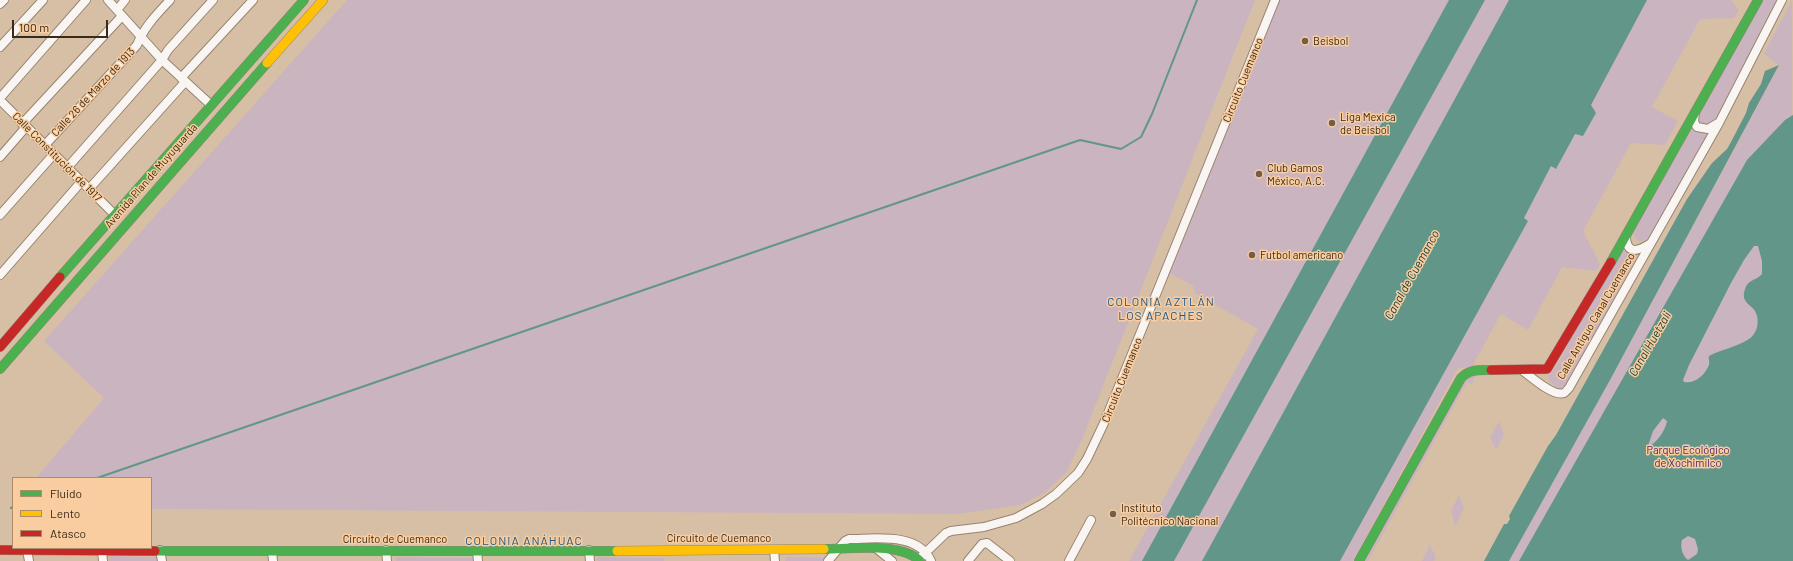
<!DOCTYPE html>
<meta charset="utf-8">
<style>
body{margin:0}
#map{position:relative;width:1793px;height:561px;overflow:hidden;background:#d7bfa6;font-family:Barlow,sans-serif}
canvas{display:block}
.legend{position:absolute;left:12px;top:477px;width:140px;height:72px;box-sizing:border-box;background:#f9cd9f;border:1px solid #ad8c69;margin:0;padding:5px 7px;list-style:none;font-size:12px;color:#3b2a18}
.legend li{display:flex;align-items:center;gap:8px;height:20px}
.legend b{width:20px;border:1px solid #ad8c69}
.scale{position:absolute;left:12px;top:20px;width:96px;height:18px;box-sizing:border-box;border:2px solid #3b2a18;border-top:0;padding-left:5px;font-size:12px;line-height:14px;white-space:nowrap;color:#3b2a18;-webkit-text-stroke:3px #f9cd9f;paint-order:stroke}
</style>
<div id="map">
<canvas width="1793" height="561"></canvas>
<ul class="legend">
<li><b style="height:5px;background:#4caf50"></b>Fluido</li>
<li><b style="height:5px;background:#ffc107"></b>Lento</li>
<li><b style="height:5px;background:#c62828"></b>Atasco</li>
</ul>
<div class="scale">100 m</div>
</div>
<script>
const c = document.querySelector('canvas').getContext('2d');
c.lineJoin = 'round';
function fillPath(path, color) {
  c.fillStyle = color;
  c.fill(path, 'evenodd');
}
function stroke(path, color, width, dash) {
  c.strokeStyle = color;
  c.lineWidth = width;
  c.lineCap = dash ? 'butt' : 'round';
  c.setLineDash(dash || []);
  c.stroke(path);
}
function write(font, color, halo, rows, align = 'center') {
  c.font = font + ' Barlow,sans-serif';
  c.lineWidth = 3;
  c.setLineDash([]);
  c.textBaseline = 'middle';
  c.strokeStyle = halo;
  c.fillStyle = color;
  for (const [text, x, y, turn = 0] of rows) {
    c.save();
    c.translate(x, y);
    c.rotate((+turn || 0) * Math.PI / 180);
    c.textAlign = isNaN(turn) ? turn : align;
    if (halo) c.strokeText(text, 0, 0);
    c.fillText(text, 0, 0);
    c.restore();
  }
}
const green = new Path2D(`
 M347,0H1255L1081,442L1066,473L1044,493L1020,505L957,514L151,509V478H36L104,398L44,341Z
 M1275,0H1731L1739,10L1734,18L1700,19L1652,107L1678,121L1665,145L1631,143L1583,231L1600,264L1596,271L1562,267L1528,330L1501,314L1474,363L1473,367L1458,368L1353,561H1129L1258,329L1196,294L1193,286L1168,272Z
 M1760,0H1778L1712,125L1706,127L1697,122V115Z
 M1792,0L1793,561H1509L1610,380L1779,66L1764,54Z
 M1692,123L1710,130L1655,228C1649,237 1641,250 1633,234L1634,228Z
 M1623,242L1639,252L1564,388L1560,390L1549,381L1548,375L1556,367Z
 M1475,375L1476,376L1472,384L1467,382L1368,561H1365L1466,377Z
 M1499,421L1504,435L1496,450L1490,437Z
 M1459,495L1464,509L1455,526L1451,511Z
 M1430,545L1436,557L1434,561H1422Z
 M109,556L158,557L159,561H109Z
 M395,557L474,558V561H396Z
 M597,557L664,558V561H598Z
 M785,557L834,558L832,561H785Z`);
const water = new Path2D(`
 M1449,0H1485L1174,561H1142Z
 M1509,0H1647L1591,105L1596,113L1583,136L1575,134L1556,169L1551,166L1524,218L1528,221L1340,561H1202Z
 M1779,65L1610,380L1509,561H1484L1504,524H1507L1510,519L1509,516L1548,446L1556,435L1687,199L1712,163L1727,149L1731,142L1746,113L1749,103L1761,84L1765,71Z
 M1793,115V561H1519L1747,160L1785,120ZM1754,246H1758L1762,261V274C1755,282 1747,278 1744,293C1742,302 1751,305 1755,311C1760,320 1758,333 1749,339C1737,347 1722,349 1709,356C1708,359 1710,361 1709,365C1705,375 1695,384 1684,382L1683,380L1689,365L1731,283L1744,260ZM1663,418L1667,421C1666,429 1656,445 1648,446L1653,431ZM1688,536L1695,539L1698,549L1697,554L1688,560C1682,556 1680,546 1682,540Z`);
const stream = new Path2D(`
 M97,478L1080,140L1121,149L1141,137L1152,114L1197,0
 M11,508L13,507`);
const street = new Path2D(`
 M108,0L162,60L211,105
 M0,4L4,0
 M117,10L125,0
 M0,47L43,0
 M181,78L253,0
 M0,98L86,0
 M0,100L114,214
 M1695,112L1694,122L1697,127L1708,129L1718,123
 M22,124L122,16
 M45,145L137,45C144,27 157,14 170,0
 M0,157L26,127
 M67,168L162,60L168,50L213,0
 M89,189L185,82
 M0,215L54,154
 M1626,235C1626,256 1639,251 1651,243
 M0,275L81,182
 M1522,370C1530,376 1553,397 1564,393C1566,392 1567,390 1569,388L1719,123L1782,0
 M877,549L892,561
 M27,550L29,561
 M160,550L162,561
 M386,550L387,561
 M589,550L590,561
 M774,550L775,561
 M102,551L103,561
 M272,551L273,561
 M477,552L478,561
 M919,559L946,533L951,531L984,527L1016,518L1042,504L1056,494L1078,473L1087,459L1104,423L1275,0
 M828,561L845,541L849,539C875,539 918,532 931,561
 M968,561L982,544L987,543L1010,561
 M1069,561L1091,520`);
const fast = new Path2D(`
 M1611,262L1758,0
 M60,277L304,0
 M0,369L267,63
 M824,549C850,549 901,542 920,561
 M155,551H617
 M1359,561L1461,378C1470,369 1479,370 1491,370`);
const slow = new Path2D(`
 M267,63L323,0
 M617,551L824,549`);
const jam = new Path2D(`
 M0,347L60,277
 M1491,370L1547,369L1611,262
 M0,550L155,551`);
const markers = [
 [1305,41,4,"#725e4a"],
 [1332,123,4,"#725e4a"],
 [1259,174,4,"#725e4a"],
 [1252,255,4,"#725e4a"],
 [1113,514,4,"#725e4a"]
];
const poiNames = [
 ["Beisbol",1313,41],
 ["Liga Mexica",1340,117],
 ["de Beisbol",1340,130],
 ["Club Gamos",1267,168],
 ["México, A.C.",1267,181],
 ["Futbol americano",1260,255],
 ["Instituto",1121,508],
 ["Politécnico Nacional",1121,521]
];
const streetNames = [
 ["Circuito Cuemanco",1243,80,-68],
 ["Calle 26 de Marzo de 1913",93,92,-47],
 ["Calle Constitución de 1917",57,157,45],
 ["Avenida Plan de Muyuguarda",151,176,-49],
 ["Calle Antiguo Canal Cuemanco",1596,316,-60],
 ["Circuito Cuemanco",1122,380,-68],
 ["Circuito de Cuemanco",719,538],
 ["Circuito de Cuemanco",395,539]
];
const parkNames = [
 ["Parque Ecológico",1688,450],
 ["de Xochimilco",1688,463]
];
const waterNames = [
 ["Canal de Cuemanco",1412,275,-61],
 ["Canal Huetzali",1650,344,-60]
];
const neighbourhoodNames = [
 ["COLONIA AZTLÁN",1161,302],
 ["LOS APACHES",1161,316],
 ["COLONIA ANÁHUAC",524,541]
];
fillPath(green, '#cab4bf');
fillPath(water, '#619689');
stroke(stream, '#619689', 2);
stroke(street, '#968470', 10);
stroke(fast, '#968470', 10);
stroke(slow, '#968470', 10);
stroke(jam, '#968470', 10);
stroke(street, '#f9f5f2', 8);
stroke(fast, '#4caf50', 9);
stroke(slow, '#ffc107', 9);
stroke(jam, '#c62828', 9);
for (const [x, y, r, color] of markers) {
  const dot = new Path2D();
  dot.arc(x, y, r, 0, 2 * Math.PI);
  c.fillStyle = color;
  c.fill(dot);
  stroke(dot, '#f9cd9f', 1.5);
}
write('11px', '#3b2a18', '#f9cd9f', poiNames, 'left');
write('11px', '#3b2a18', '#f9cd9f', streetNames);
write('11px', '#4b2766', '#f9cd9f', parkNames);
write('italic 12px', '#113935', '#f9cd9f', waterNames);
c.letterSpacing = '1px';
write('12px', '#215b8c', '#f9cd9f', neighbourhoodNames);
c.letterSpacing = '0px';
</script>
